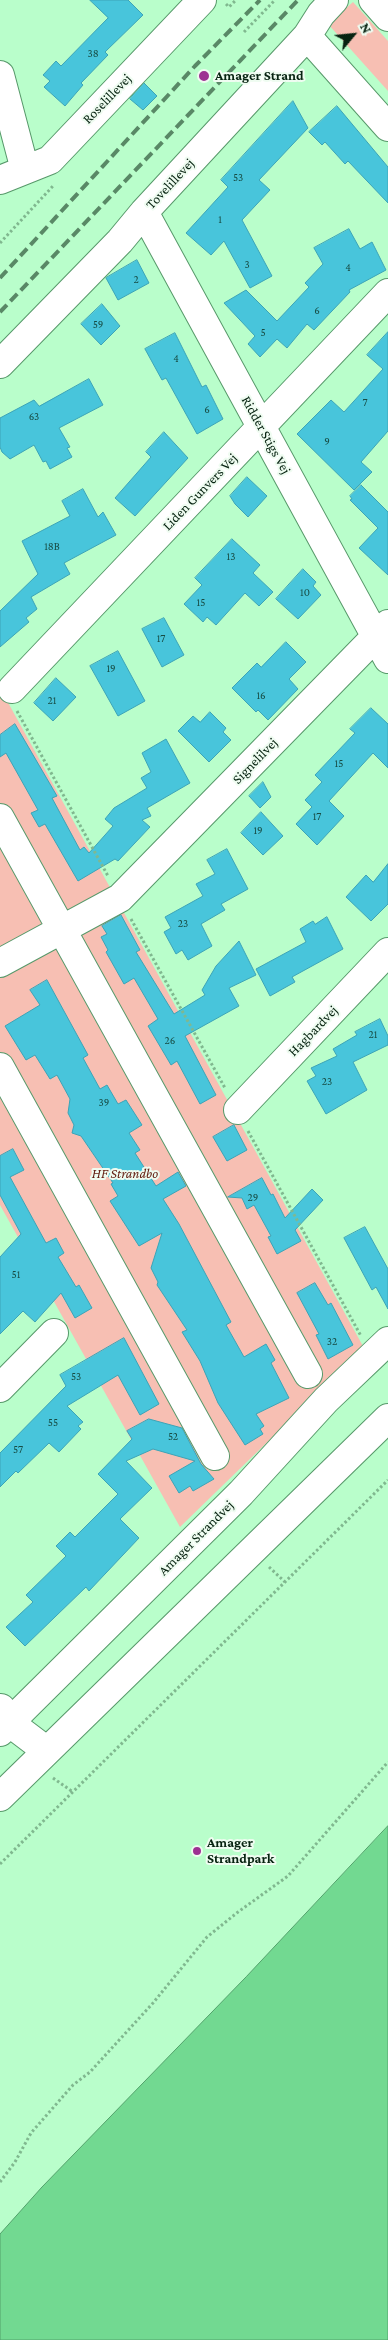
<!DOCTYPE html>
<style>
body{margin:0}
#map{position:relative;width:388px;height:2340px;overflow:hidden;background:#b9fecb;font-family:"Crimson Pro",serif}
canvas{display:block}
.north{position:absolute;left:328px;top:10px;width:50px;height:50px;-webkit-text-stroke:4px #effcf1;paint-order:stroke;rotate:62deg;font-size:14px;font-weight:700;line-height:20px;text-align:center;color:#072311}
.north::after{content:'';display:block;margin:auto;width:18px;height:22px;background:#072311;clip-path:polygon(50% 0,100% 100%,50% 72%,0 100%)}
</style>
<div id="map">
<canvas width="388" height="2340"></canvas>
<div class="north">N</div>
</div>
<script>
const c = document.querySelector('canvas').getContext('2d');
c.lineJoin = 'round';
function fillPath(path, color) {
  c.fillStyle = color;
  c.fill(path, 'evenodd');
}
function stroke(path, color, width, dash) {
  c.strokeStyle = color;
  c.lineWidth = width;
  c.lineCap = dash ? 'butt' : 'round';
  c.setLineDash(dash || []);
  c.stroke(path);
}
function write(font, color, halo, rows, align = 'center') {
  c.font = font + ' "Crimson Pro",serif';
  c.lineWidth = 4;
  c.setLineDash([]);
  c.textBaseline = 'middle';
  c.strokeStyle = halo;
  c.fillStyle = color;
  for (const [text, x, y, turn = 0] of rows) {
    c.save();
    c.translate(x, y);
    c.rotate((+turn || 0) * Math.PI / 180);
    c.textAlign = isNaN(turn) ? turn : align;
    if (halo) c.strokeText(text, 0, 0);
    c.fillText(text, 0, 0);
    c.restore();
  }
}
const green = new Path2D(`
 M353,2L388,41V91L328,24Z
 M0,688L364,1348L180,1527L0,1205Z`);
const water = new Path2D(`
 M388,1826V2340H0V2234L42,2187L246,1977Z`);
const building = new Path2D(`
 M90,0H128L143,15L105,52L108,55L81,83L83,85L65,106L44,87L50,81L43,75L56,61L61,66L108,18Z
 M144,83L157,96L143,110L130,99Z
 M293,101L308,128L259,180L270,190L242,220L272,276L250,288L224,241L211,255L186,233L228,187L221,180Z
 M337,106L388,167V203L348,161L345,164L325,142L322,145L309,132Z
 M349,229L360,249L372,242L386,270L349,290L350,292L314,330L307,324L287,348L277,339L260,357L248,344L255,336L224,303L246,290L277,321L309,287L305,283L323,264L314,248Z
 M137,260L149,283L118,300L106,278Z
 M102,304L120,326L101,345L81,324Z
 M388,332V431L361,462L372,472L354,490L297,434L331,400L344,412L383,369L367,355Z
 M175,333L202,387L206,385L223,419L197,434L166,378L162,380L145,349Z
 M89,379L103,405L59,428L70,447L67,448L72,457L50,469L46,461L43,462L34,445L10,459L2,452L0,447V418L34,400L39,406Z
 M164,432L188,458L135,516L115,498L151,457L146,452Z
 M247,477L267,496L248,517L235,504L230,496Z
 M361,485L388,512V575L359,548L378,528L350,500L352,499L350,496Z
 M83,489L98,517L103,512L116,535L64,563L70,574L31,597L37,609L26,618L29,622L0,647V611L38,574L22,541L70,516L62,501Z
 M232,539L260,565L253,573L273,592L259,606L245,593L216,625L207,617L203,622L184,604L202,585L195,578Z
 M303,569L316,582L313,586L321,595L298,619L276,599Z
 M164,618L184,655L162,667L142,629Z
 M286,642L306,662L289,679L298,689L268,720L258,710L256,712L232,688L257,663L261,667Z
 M118,651L145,701L118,716L90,666Z
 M56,678L76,697L53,721L34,703Z
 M371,708L388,724V768L373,753L329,801L344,816L317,845L296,824L312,807L305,800L322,782L315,775L355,733L350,729Z
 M210,712L226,728L223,732L231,740L209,762L178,731L193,716L200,722Z
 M15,724L57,796L52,798L80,850L84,847L89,853L113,826L105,819L114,808L147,788L141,778L151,772L142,753L166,739L190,783L147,808L151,816L142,820L150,827L118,861L115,859L78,881L45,824L39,827L31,813L38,810L6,753L0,757V735Z
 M263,782L271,797L260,808L249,796Z
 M261,812L283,836L263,855L241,833Z
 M227,849L248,889L221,904L225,910L201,924L212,946L188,960L182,950L176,954L164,932L171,928L165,917L203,896L196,884L215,874L207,860Z
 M388,864V904L371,921L346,897L366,875L373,882Z
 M121,915L140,950L136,952L174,1014L205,995L202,990L216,966L239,941L256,975L229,988L239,1006L185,1036L216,1095L200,1104L177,1061L171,1065L148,1026L158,1019L134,978L124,984L106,952L108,950L101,937L107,934L102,926Z
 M327,917L343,949L292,977L295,982L270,996L256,969L306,942L300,929L313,921L315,924Z
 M47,980L88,1055L83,1058L100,1089L107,1085L118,1104L126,1100L142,1125L129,1133L140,1150L135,1153L156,1186L178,1172L186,1186L163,1199L179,1224L231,1322L226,1325L244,1357L266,1344L275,1360L271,1363L289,1398L256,1414L264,1426L260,1429L263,1434L245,1445L218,1403L200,1361L182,1332L187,1330L157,1285L158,1282L151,1268L162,1233L139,1246L110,1201L118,1196L111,1184L113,1183L81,1136L72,1133L74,1125L68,1113L70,1099L57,1075L50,1079L35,1055L26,1060L5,1026L40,1005L30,990Z
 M380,1019L388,1036V1045L353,1062L367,1090L326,1114L307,1081L316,1076L311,1068L337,1056L333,1049L357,1035L355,1032Z
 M234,1125L247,1150L227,1161L213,1137Z
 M13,1149L24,1170L10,1177L46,1243L56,1238L64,1253L58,1257L76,1287L79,1285L92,1308L75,1318L61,1293L35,1322L23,1311L0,1334V1257L21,1234L0,1195V1156Z
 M262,1178L271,1195L273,1194L285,1218L312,1189L323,1200L295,1230L301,1241L277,1254L268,1237L271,1236L254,1205L247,1209L242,1198L228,1197Z
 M365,1227L388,1269V1309L376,1287L372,1290L344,1238Z
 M315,1283L328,1305L331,1303L353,1345L328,1359L316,1335L319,1334L297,1293Z
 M124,1338L159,1404L140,1415L118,1375L67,1406L83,1422L78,1426L81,1429L59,1452L49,1443L18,1473L16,1471L0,1487V1453L66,1386L60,1375Z
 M149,1419L182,1428L201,1464L214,1479L193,1491L190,1486L179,1493L169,1476L195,1461L153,1449L126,1461L152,1488L120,1519L139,1538L89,1591L86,1587L25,1646L6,1627L33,1602L26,1595L66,1556L56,1546L70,1532L75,1537L118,1494L98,1474L132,1439L127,1431Z`);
const path = new Path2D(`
 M226,4L229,7L236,0
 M244,32L275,0
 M0,243L53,186
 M17,711L108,876
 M131,919L225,1088
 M248,1131L361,1336
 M269,1567L285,1582
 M53,1778L73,1792
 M0,1864L388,1480
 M0,2182L15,2162L31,2133L73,2085L90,2072L153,2003L207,1937L238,1912L288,1876L388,1762`);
const minor = new Path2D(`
 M373,0L388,17
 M307,36L388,127
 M0,75L25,170
 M0,180L50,160L202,0
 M144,212L388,659
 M0,364L120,241L144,212L307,36L321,14L334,0
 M12,689L388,293
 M0,818L308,1374
 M0,963L120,898L388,624
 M0,1067L215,1456
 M238,1110L388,952
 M0,1388L54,1333
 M1,1708L10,1723L47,1751
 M0,1732L241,1493L326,1400L388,1341
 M0,1797L388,1418`);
const rail = new Path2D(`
 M0,278L195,66L260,0
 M0,312L298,0`);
const markers = [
 [204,76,6,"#9d3192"],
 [197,1851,5,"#9d3192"]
];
const numberNames = [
 ["38",93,54],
 ["53",238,178],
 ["1",220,220],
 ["3",247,265],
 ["4",348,268],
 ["2",136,280],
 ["6",317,311],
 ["59",98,325],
 ["5",263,333],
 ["4",176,359],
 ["7",365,403],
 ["6",207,410],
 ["63",34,417],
 ["9",327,442],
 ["18B",52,547],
 ["13",231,557],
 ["10",305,593],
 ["15",201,603],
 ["17",161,639],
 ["19",111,669],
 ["16",261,696],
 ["21",52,701],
 ["15",339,764],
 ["17",317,817],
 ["19",258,831],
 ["23",183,924],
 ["21",373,1035],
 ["26",170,1041],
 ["23",327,1082],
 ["39",104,1103],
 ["29",253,1198],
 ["51",16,1275],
 ["32",332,1342],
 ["53",76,1377],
 ["55",53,1423],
 ["52",173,1437],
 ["57",18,1450]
];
const poiNames = [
 ["Amager Strand",215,76],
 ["Amager",207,1843],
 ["Strandpark",207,1859]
];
const streetNames = [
 ["Roselillevej",107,99,-46],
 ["Tovelillevej",170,184,-47],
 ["Ridder Stigs Vej",266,435,61],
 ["Liden Gunvers Vej",200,492,-46],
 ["Signelilvej",255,761,-46],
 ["Hagbardvej",313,1031,-46],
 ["Amager Strandvej",196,1538,-45]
];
const parkNames = [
 ["HF Strandbo",125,1174]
];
fillPath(green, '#f7bfb3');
fillPath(water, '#72d991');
stroke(water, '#52a26b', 1);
fillPath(building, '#48c5db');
stroke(building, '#3ca4b7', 1);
stroke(minor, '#57996a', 30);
stroke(path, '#80b88f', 3, [2.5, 2.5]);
stroke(minor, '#fff', 28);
stroke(rail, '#598866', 4, [10, 5]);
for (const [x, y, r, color] of markers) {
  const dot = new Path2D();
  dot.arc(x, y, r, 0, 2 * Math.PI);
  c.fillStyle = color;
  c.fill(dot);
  stroke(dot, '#effcf1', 2);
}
write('11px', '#174c44', null, numberNames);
write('bold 14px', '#072311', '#effcf1', poiNames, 'left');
write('14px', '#072311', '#effcf1', streetNames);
write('italic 14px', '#621d11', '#effcf1', parkNames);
</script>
